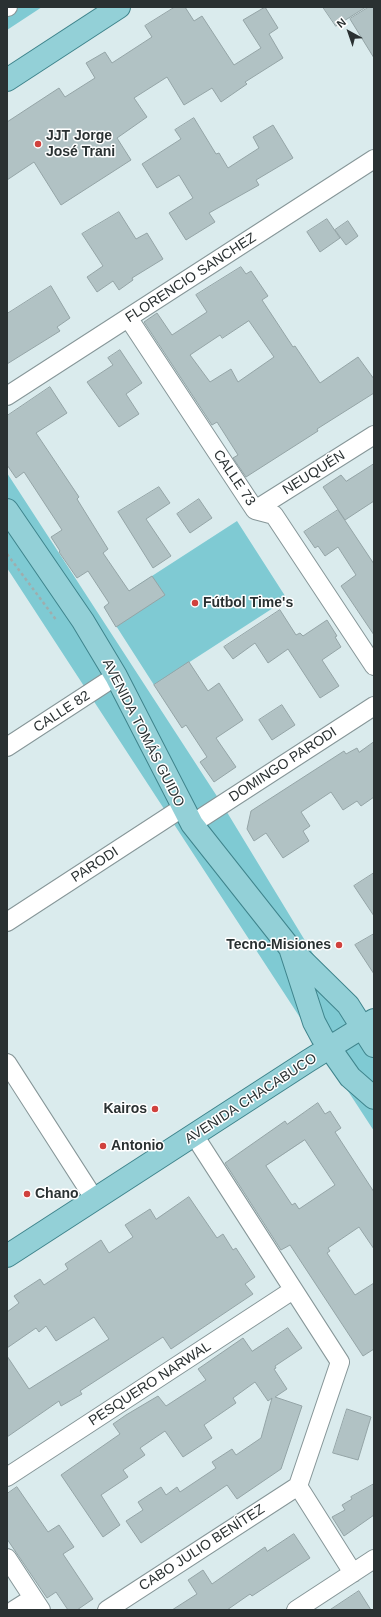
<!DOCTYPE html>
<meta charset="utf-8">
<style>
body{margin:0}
#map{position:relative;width:381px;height:1617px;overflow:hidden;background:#daebed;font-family:Arial,sans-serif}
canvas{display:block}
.frame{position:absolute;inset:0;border:8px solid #2a3132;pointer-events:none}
.north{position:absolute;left:329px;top:12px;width:40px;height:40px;-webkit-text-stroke:3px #fff;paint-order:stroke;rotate:320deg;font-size:11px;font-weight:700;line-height:16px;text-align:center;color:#2a3132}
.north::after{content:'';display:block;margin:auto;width:14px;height:18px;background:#2a3132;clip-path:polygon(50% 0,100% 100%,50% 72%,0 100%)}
</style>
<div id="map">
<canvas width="381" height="1617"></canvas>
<div class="frame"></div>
<div class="north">N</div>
</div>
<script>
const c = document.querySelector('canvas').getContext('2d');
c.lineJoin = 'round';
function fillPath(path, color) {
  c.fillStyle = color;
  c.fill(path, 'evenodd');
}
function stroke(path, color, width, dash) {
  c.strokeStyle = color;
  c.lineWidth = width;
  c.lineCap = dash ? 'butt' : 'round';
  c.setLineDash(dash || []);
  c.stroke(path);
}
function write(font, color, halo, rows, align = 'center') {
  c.font = font + ' Arial,sans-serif';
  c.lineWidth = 3;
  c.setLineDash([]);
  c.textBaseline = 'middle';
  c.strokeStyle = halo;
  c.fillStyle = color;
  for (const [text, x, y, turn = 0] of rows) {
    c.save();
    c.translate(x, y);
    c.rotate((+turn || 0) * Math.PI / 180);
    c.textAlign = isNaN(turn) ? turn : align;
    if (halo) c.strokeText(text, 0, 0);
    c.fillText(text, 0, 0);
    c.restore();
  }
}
const green = new Path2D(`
 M7,7H42L7,30Z
 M7,473L222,804L318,962L374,1036V1131L7,568Z
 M237,521L287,599L154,685L104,607Z`);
const building = new Path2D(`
 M175,7H185L194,21L202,16L234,65L261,48L243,20L265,7L278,28L269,34L283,58L245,82L247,84L221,102L212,88L184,105L167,77L134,98L147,117L117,138L131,160L61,205L34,162L7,180V122L59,88L65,97L95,78L86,63L105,52L112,63L152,37L145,26Z
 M323,7H366L336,26Z
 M369,7H374V58L350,19Z
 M194,118L216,154L219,153L228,168L259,148L253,137L273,125L293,158L256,180L259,185L209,213L215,222L186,240L169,213L193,198L179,175L157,188L142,164L181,139L175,130Z
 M119,212L136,239L147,233L163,259L132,278L133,280L119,290L113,281L97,292L87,277L103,266L82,234Z
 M327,219L340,238L320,252L307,232Z
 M348,221L358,236L346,245L335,230Z
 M241,267L246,274L251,271L268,296L262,300L293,347L295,346L320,383L358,357L374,379V393L317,429L318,431L246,477L233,458L238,455L217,422L212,425L144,322L157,313L172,335L207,312L196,295ZM249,321L274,357L238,382L231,369L210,382L190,355L220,335L222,338Z
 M51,286L70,318L57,327L60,331L7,364V314Z
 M120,350L142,383L126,394L139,414L119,427L87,382L113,365L108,358Z
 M50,387L67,413L36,433L79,497L77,499L108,549L103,553L129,591L152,576L165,595L116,627L104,607L109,603L88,571L77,578L59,552L60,551L51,537L62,530L24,472L16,478L7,465V416Z
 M374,464V501L345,520L323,487L341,475L346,481Z
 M159,487L170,503L146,519L171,556L153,568L118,512Z
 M199,499L212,518L190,533L177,514Z
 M338,510L374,564V635L341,586L356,575L338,547L325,556L318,546L315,548L304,532Z
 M280,610L296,635L300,633L303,636L327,620L337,636L335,637L341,647L322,660L339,686L320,698L288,649L268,663L255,643L233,659L224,647Z
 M189,662L208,691L219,683L243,720L216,738L236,767L214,782L200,762L207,757L186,725L182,728L154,685Z
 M282,705L295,725L272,740L259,720Z
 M374,742V797L361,806L357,801L343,810L331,792L301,812L310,826L303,831L309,841L283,858L266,833L254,841L247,829L251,811L344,751L346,754L357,748L359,752Z
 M374,873V916L354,886Z
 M374,934V974L355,945Z
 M318,1103L325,1114L330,1111L341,1128L335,1132L374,1192V1249L359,1227L328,1248L330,1251L327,1253L355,1295L374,1283V1349L363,1356L290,1245L281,1250L225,1163L285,1121L287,1124ZM305,1140L335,1185L299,1209L295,1203L292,1205L266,1166Z
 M189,1197L217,1238L223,1234L233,1250L236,1248L255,1277L245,1284L253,1294L171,1349L163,1337L80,1391L82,1394L61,1406L59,1401L7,1437V1356L29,1389L109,1339L94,1317L56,1341L46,1326L39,1332L36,1328L7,1348V1312L19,1303L14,1296L40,1279L44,1285L68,1269L65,1264L101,1240L109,1253L133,1237L125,1225L150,1209L156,1219Z
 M288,1328L302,1348L275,1366L276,1368L274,1369L287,1389L275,1397L302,1406L281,1469L237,1499L227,1485L141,1543L126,1521L143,1510L138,1502L161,1487L166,1495L177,1487L180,1492L216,1468L212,1462L232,1449L236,1455L261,1438L272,1398L268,1401L255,1382L233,1398L236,1403L204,1425L212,1438L183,1457L165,1431L140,1448L145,1455L123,1470L128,1477L101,1495L120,1525L103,1537L61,1475L120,1434L113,1424L126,1415L158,1396L166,1406L206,1380L198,1369L243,1338L252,1351Z
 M347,1409L371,1417L358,1460L333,1453Z
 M374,1484V1515L344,1536L332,1517L345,1510L342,1505L352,1499L351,1497Z
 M17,1487L48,1532L59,1525L74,1547L63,1554L93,1599L77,1610H68L56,1592L47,1598L7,1539V1494Z
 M294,1534L310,1558L252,1596L250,1594L227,1610H172L197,1594L188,1580L203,1570L212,1584L265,1547L267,1551Z
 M359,1591L371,1610H330Z`);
const path = new Path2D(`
 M7,554L57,621`);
const minor = new Path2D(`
 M7,7H8
 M129,319L255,510L274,515L374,666
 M7,396L374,159
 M255,510L374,435
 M7,747L116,676
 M192,824L374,706
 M7,922L182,808
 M7,1063L95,1200
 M194,1135L340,1362L298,1486L353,1573
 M7,1477L293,1290
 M7,1558L41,1610
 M14,1610L33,1598
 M107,1610L298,1486
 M296,1610L374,1559`);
const major = new Path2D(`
 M7,80L119,7
 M7,510L83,621L116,676L192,824L290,948L348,1005L374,1046
 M291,951L314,1022L322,1037L350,1077L374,1098
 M7,1256L308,1061L374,1020`);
const markers = [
 [38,144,4,"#d0413d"],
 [195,603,4,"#d0413d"],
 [339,945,4,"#d0413d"],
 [155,1109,4,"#d0413d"],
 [103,1146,4,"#d0413d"],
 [27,1194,4,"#d0413d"]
];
const poiNames = [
 ["JJT Jorge",46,136],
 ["José Trani",46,152],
 ["Fútbol Time's",203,603],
 ["Tecno-Misiones",331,945,"right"],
 ["Kairos",147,1109,"right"],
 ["Antonio",111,1146],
 ["Chano",35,1194]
];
const streetNames = [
 ["FLORENCIO SANCHEZ",191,278,-33],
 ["NEUQUÉN",314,473,-32],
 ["CALLE 73",234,478,56],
 ["CALLE 82",62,712,-33],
 ["AVENIDA TOMÁS GUIDO",143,733,63],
 ["DOMINGO PARODI",283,765,-33],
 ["PARODI",95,865,-33],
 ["AVENIDA CHACABUCO",251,1099,-33],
 ["PESQUERO NARWAL",150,1384,-33],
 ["CABO JULIO BENÍTEZ",202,1548,-33]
];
fillPath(green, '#7fcad3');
fillPath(building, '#b1c2c4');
stroke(building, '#94a4a6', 1);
stroke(minor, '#869698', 20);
stroke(major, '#3f848c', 24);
stroke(path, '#9fadae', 2.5, [3, 3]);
stroke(minor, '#fff', 18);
stroke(major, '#93d0d7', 22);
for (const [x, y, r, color] of markers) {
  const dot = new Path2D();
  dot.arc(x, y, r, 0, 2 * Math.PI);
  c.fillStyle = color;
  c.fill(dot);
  stroke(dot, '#fff', 1.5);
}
write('bold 14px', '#2a3132', '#fff', poiNames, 'left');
write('14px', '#2a3132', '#fff', streetNames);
</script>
